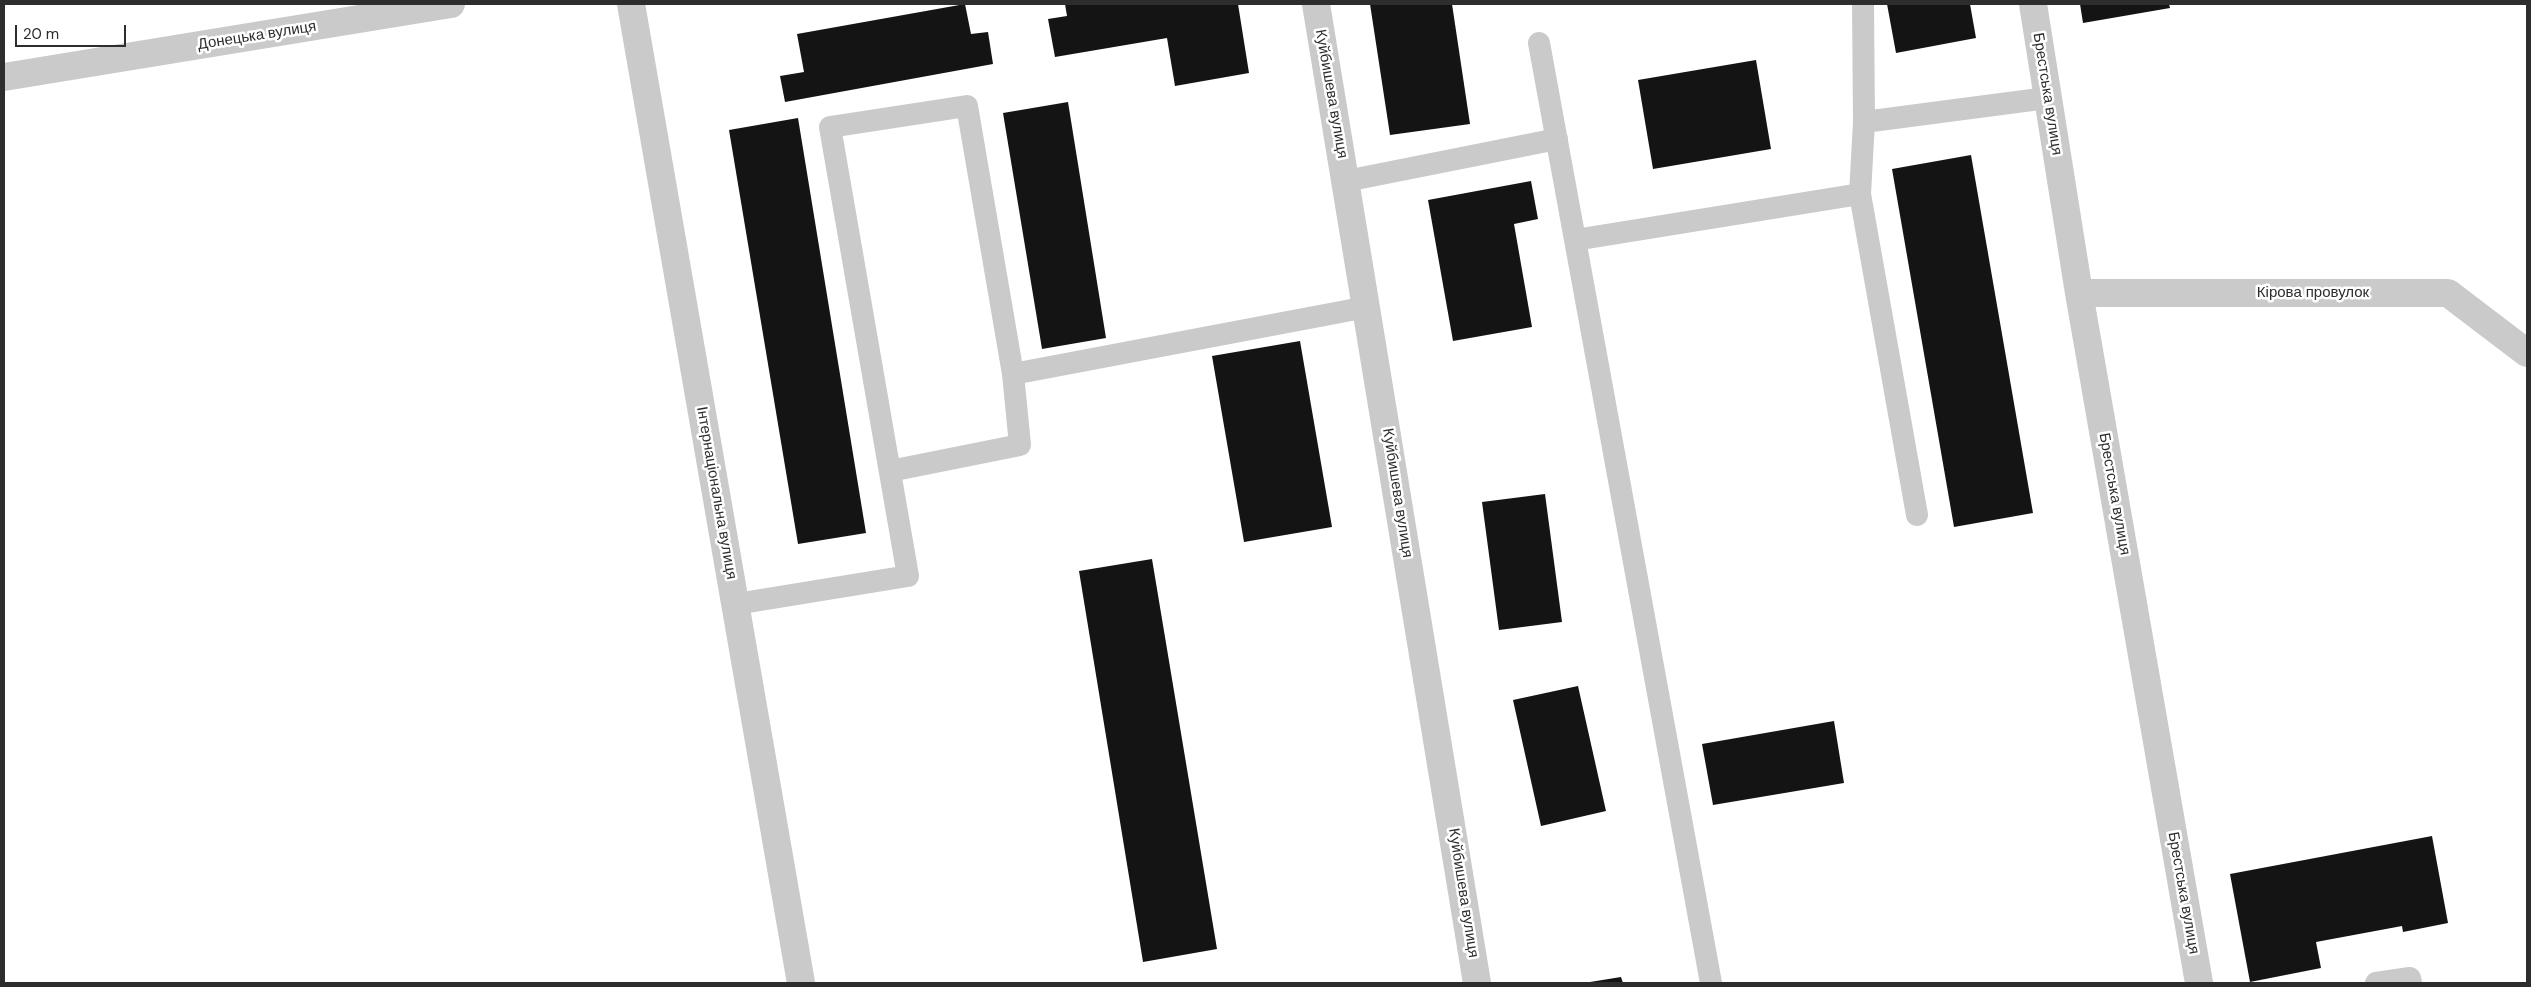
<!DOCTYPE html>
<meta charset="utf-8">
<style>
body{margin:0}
#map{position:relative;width:2531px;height:987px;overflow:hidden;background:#fff;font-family:"DM Sans",sans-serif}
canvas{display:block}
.frame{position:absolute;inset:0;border:5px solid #2d2d2d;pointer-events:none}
.scale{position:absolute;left:15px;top:25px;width:111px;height:22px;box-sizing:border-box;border:2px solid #2d2d2d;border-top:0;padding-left:6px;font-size:15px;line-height:18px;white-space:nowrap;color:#2d2d2d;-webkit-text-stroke:4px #fff;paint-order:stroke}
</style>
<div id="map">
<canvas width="2531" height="987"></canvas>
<div class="frame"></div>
<div class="scale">20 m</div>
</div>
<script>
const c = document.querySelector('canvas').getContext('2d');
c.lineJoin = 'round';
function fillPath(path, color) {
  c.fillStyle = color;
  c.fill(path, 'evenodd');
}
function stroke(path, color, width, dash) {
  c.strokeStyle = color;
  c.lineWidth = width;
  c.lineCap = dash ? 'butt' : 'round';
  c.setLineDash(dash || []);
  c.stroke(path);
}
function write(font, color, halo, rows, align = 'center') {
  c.font = font + ' "DM Sans",sans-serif';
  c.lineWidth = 5;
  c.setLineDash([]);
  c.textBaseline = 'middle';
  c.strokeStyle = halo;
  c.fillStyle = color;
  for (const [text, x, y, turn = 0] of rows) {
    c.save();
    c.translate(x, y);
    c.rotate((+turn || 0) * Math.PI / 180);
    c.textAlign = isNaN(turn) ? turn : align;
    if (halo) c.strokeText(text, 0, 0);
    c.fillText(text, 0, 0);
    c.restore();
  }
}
const building = new Path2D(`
 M965,4L971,34L988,32L993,64L785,102L780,76L804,72L797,34Z
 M1065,4H1238L1249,73L1175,86L1167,38L1055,57L1048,19L1067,16Z
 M1370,4H1452L1470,124L1390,135Z
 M1887,4H1970L1976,38L1896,53Z
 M2080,4H2169L2170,8L2083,23Z
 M1756,60L1771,149L1653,169L1638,80Z
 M1068,102L1106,338L1042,349L1003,113Z
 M798,118L866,533L798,544L729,130Z
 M1971,155L2033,513L1954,527L1892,169Z
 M1531,181L1538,219L1514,224L1532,327L1453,341L1428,200Z
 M1300,341L1332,527L1244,542L1212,356Z
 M1545,494L1562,622L1499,630L1482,502Z
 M1152,559L1217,949L1143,962L1079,571Z
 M1578,686L1606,811L1541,826L1513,700Z
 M1834,721L1844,783L1713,805L1702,744Z
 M2432,836L2448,923L2403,932L2402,926L2316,942L2321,968L2250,982L2230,874Z
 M1621,977L1623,983H1590V982Z`);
const lane = new Path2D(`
 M1863,4L1864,122L1860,194L1917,515
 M1539,43L1711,983
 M1864,122L2047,98
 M1346,181L1557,139
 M1575,240L1860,194
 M890,471L1020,445L1013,374
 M736,604L908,576L830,127L967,106L1013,374L1367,307
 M2376,983L2410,978L2411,983`);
const street = new Path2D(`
 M631,4L801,983
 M1316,4L1477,983
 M2033,4L2079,293L2199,983
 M4,77L451,4
 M2079,293H2448L2527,353`);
const streetNames = [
 ["Донецька вулиця",257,36,-9],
 ["Куйбишева вулиця",1331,94,80],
 ["Брестська вулиця",2047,94,81],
 ["Кірова провулок",2313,293],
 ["Інтернаціональна вулиця",716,493,80],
 ["Куйбишева вулиця",1397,493,81],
 ["Брестська вулиця",2114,494,80],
 ["Куйбишева вулиця",1463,893,81],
 ["Брестська вулиця",2183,893,80]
];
fillPath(building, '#141414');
stroke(lane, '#cacaca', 22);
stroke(street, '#cacaca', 28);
write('15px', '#2d2d2d', '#fff', streetNames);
</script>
